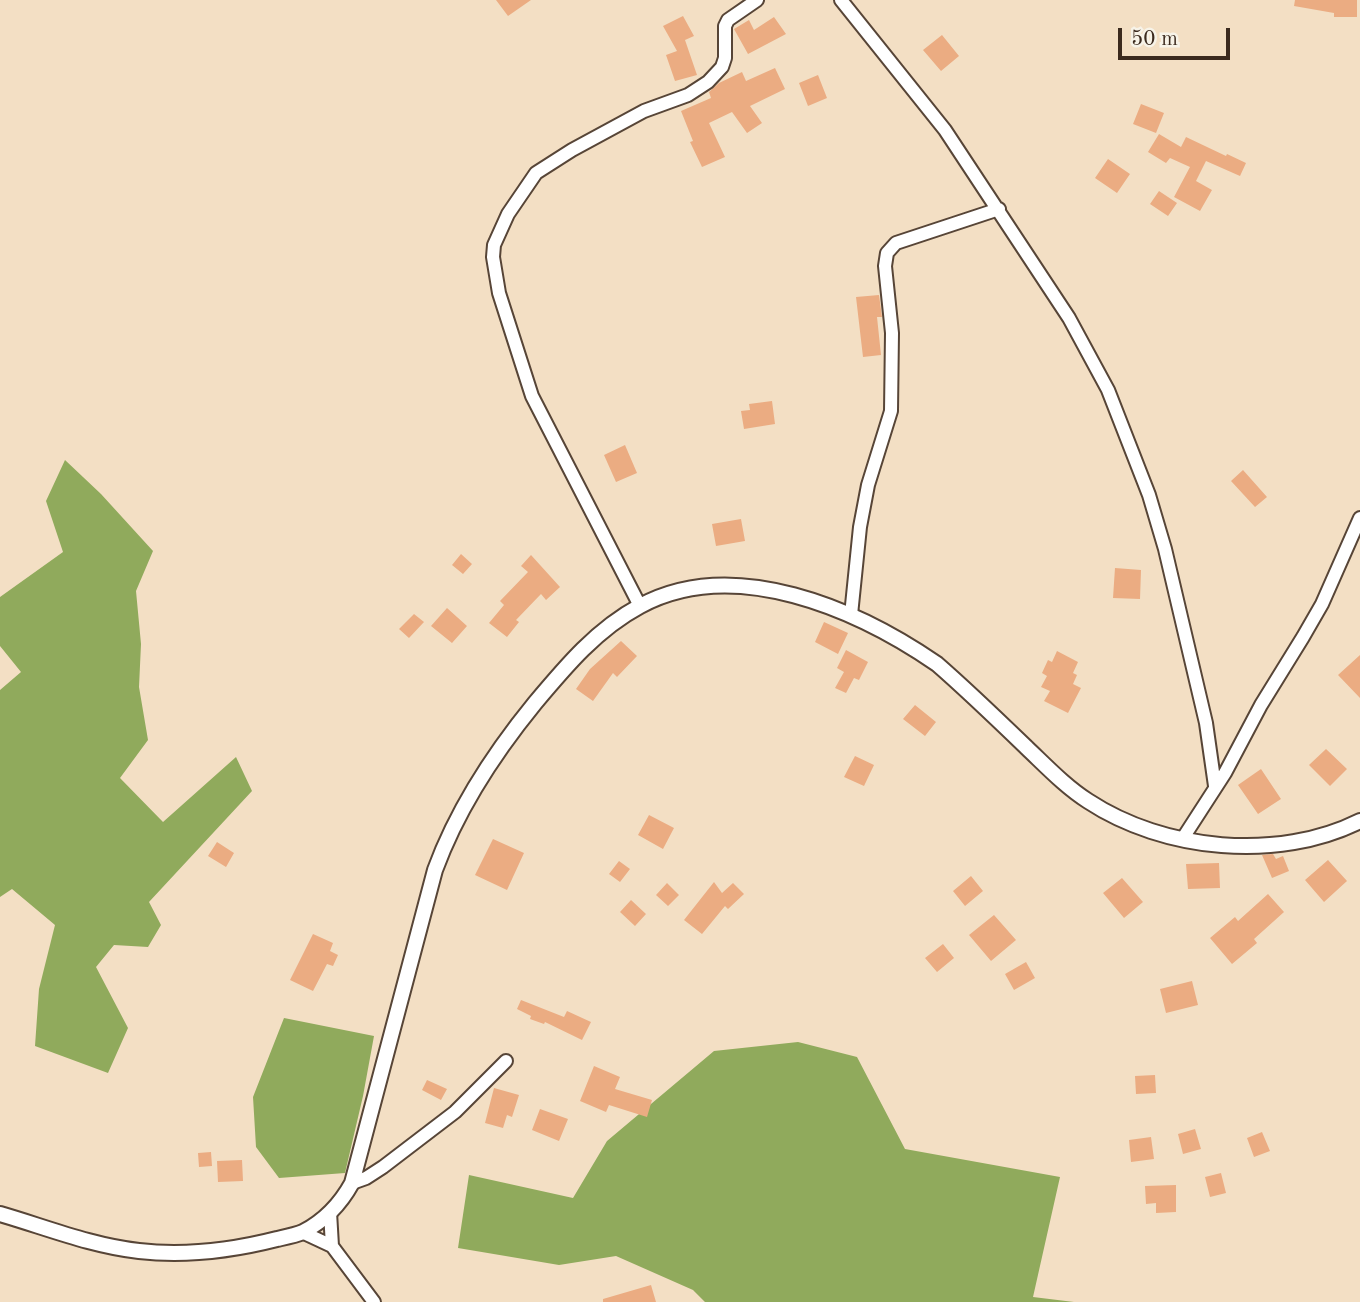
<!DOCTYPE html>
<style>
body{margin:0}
#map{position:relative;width:1360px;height:1302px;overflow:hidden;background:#f3dfc4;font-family:"Old Standard TT",serif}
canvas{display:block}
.scale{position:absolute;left:1118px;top:28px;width:112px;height:32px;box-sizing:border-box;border:4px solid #3b2a1e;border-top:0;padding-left:9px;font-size:21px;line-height:24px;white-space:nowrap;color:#3b2a1e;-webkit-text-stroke:5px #f7f3e8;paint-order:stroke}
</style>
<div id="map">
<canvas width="1360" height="1302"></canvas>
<div class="scale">50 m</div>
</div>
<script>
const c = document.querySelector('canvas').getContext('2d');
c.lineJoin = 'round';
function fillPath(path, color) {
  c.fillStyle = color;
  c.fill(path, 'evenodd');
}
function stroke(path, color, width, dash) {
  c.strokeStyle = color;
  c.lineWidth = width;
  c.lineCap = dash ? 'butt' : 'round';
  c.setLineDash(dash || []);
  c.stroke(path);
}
const forest = new Path2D(`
 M65,460L101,494L153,551L136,591L141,644L139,687L148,740L120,778L163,822L236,757L252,791L149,902L161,925L148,947L114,945L96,967L128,1028L108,1073L35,1046L39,989L55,925L12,889L0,897V690L21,672L0,646V597L63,552L46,501Z
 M284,1018L374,1036L363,1096L345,1173L279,1178L256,1147L253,1097Z
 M798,1042L857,1057L905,1149L1060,1177L1033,1297L1074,1302H705L693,1290L616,1256L559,1265L458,1248L469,1175L573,1198L607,1141L714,1051Z`);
const building = new Path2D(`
 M496,0H531L508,16Z
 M1295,0H1357V17H1334V13L1294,6Z
 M683,16L694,36L685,40L697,75L675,81L666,55L677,51L663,26Z
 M774,17L786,34L748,54L734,29L749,20L754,30Z
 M942,35L959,56L941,71L923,50Z
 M775,68L785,89L750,106L762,123L747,133L732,112L709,123L725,157L702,167L690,142L693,141L681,111L711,98L709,92L719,83L742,72L746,81Z
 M818,75L827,98L808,106L799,83Z
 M1141,104L1164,113L1156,133L1133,124Z
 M1159,134L1181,147L1186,137L1226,156L1227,154L1246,163L1240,176L1206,161L1196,181L1212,190L1200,211L1174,197L1190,167L1170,158L1166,163L1148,152Z
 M1108,159L1130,174L1117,193L1095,178Z
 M1159,191L1177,203L1168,216L1150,204Z
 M879,295L882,317H877L881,355L863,357L856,297Z
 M772,401L775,424L744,429L741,411L750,410L749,404Z
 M625,445L637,473L616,482L604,455Z
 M1243,470L1267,497L1255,507L1231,481Z
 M741,519L745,541L716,546L712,524Z
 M461,554L472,564L463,574L452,565Z
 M531,555L560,587L546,600L541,594L516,620L519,622L507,637L489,623L504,605L500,601L528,572L521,566Z
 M1115,568L1141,570L1140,599L1113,598Z
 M447,608L467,626L452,643L431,626Z
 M414,614L424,622L409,638L399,629Z
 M824,622L848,633L838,654L815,642Z
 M621,641L637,656L617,677L613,673L593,701L576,689L590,669Z
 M846,650L868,662L859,680L854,678L846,693L835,688L844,672L837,668Z
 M1057,651L1078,662L1073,673L1077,675L1073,684L1081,688L1068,713L1044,701L1050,691L1041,687L1047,676L1042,673L1048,660L1052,662Z
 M1360,655V698L1338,675Z
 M915,705L936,722L925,736L903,719Z
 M1326,749L1347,769L1330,786L1309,765Z
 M855,756L874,765L864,786L844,777Z
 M1261,769L1281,799L1258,814L1238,785Z
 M649,815L674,828L663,849L638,835Z
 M493,839L524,853L507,890L475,875Z
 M217,842L234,853L226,867L208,856Z
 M1273,854L1276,859L1283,856L1289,871L1272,878L1262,855Z
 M1328,860L1347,881L1324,902L1305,880Z
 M619,861L630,869L620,882L609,874Z
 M1219,863L1220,888L1188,889L1186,864Z
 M971,876L983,891L965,906L953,891Z
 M1122,878L1143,902L1124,918L1103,893Z
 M714,882L722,893L733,883L744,894L728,909L725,906L702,934L684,920Z
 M667,883L679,895L668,906L656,895Z
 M1268,894L1284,912L1254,939L1257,943L1232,964L1210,938L1235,917L1238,921Z
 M631,900L646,914L635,926L620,912Z
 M994,915L1016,940L991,961L969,935Z
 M313,934L333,943L330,951L338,955L333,966L327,964L313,991L290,980Z
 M943,944L954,958L937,972L925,958Z
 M1026,962L1035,978L1014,990L1005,974Z
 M1192,981L1198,1005L1166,1013L1160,989Z
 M521,1000L564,1017L567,1011L591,1022L582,1040L545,1022L544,1024L530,1019L531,1016L517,1009Z
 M594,1066L620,1077L615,1089L652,1100L647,1117L609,1105L606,1112L580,1101Z
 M1155,1075L1156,1093L1136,1094L1135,1076Z
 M427,1080L447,1089L441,1100L422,1090Z
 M494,1088L519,1095L512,1117L507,1115L503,1128L485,1123Z
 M540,1109L568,1119L559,1141L532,1130Z
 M1195,1129L1201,1149L1183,1154L1178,1134Z
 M1262,1132L1270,1151L1254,1157L1247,1138Z
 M1151,1137L1154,1159L1131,1162L1129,1140Z
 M211,1152L212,1166L199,1167L198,1153Z
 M242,1160L243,1181L218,1182L217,1161Z
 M1221,1173L1226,1193L1210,1197L1205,1177Z
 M1176,1185V1212L1156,1213V1203L1146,1204L1145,1186Z
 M651,1285L656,1302H603V1299Z`);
const minor = new Path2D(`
 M841,0L945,130L1069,318L1108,390L1149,495L1165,549L1206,723L1215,786
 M640,606L532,396L499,293L493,257L494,245L508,214L536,173L572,150L644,111L688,95L708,82L722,67L725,58V26L728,20L757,0
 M851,615L860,527L868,485L891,411L892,333L885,266L887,253L896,243L999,209
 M1183,838L1225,773L1261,705L1303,637L1322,604L1360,518
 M352,1183L366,1178L383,1167L455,1112L506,1061
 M330,1212L332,1246
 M302,1232L332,1246L374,1302`);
const tertiary = new Path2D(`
 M0,1214C45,1227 92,1246 139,1251C184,1256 234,1250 277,1239C286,1237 296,1235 303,1232C324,1221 341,1203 352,1183L435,870C457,810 495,752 535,703C566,666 597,629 640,606C734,555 857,609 937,664C968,691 998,720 1027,748C1047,767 1066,787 1088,801C1164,851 1278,862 1360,821`);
fillPath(forest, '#90aa5c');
fillPath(building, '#ebac82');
stroke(minor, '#574537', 16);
stroke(tertiary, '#574537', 18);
stroke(minor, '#fff', 12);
stroke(tertiary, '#fff', 14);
</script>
